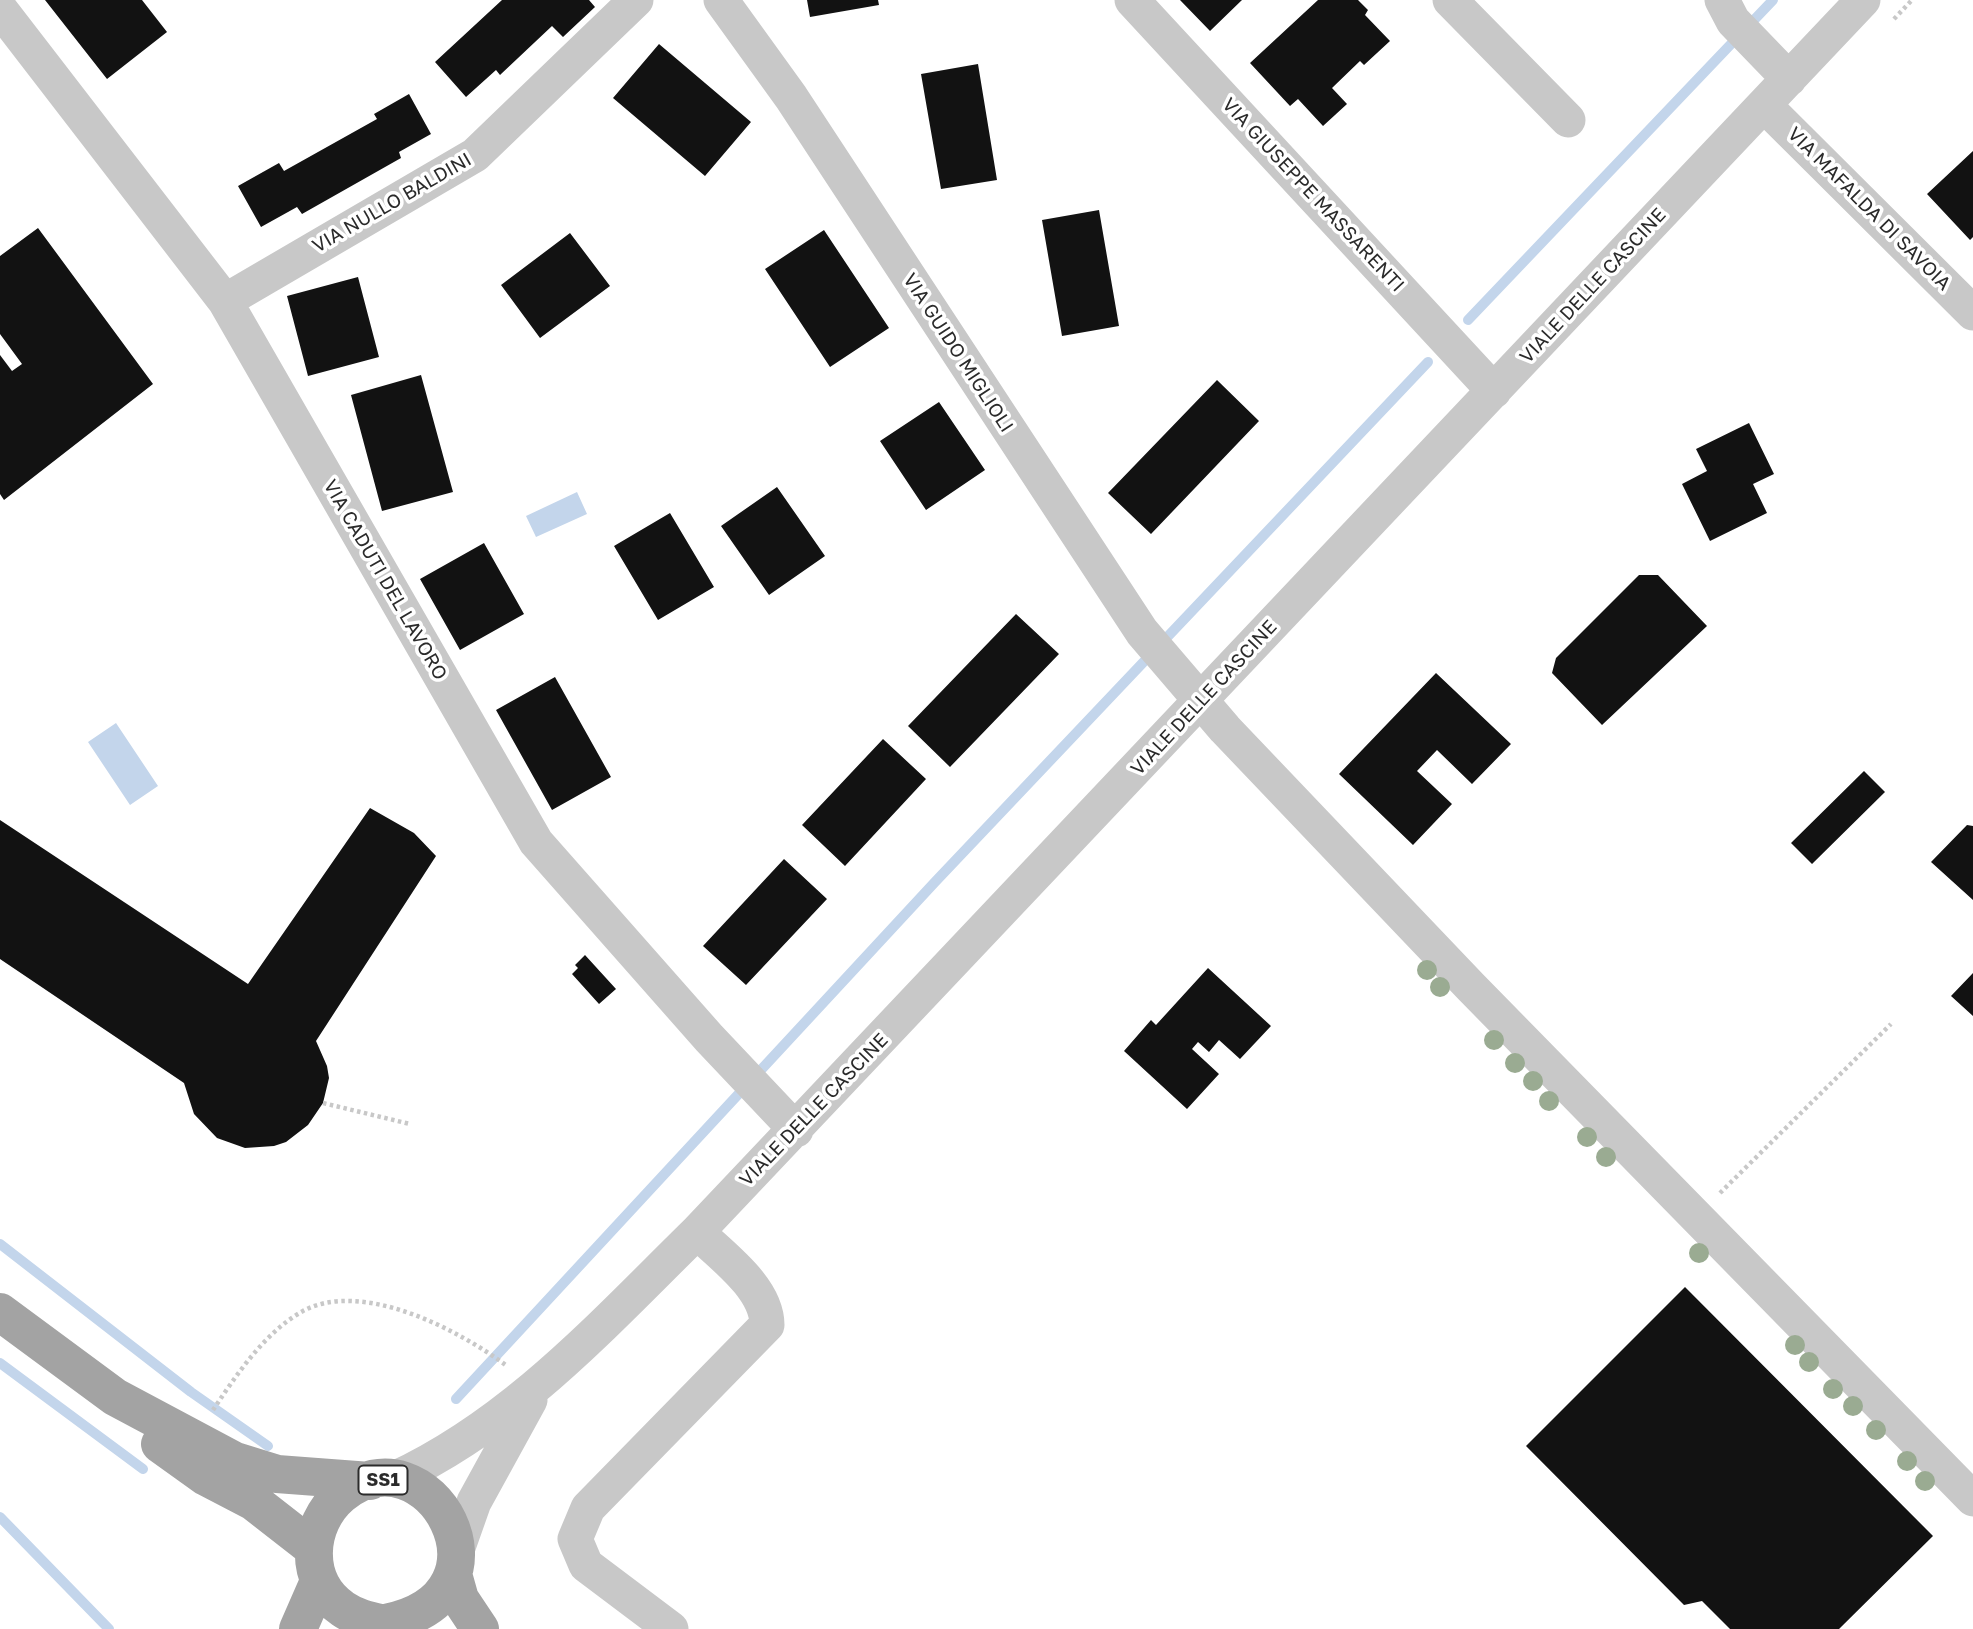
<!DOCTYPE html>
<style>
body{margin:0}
canvas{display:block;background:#fff}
</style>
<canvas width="1973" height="1629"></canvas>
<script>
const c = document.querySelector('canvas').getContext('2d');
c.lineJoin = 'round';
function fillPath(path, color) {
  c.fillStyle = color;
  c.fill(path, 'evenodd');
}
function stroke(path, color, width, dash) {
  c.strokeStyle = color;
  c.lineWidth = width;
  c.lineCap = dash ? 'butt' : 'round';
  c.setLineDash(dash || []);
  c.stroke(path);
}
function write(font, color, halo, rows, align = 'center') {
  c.font = font + ' "Golos Text",sans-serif';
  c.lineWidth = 7;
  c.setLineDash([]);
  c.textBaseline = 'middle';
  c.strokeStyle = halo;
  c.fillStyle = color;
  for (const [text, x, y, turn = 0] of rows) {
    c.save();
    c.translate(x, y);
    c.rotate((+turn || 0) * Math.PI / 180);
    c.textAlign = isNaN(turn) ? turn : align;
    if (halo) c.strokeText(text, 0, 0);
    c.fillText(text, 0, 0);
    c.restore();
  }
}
const water = new Path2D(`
 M577,492L587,514L536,537L526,516Z
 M116,723L158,786L130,805L88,742Z`);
const stream = new Path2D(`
 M1468,320L1773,0
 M0,1244L191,1392L268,1446
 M0,1363L143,1469
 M456,1399L935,882L1428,362
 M0,1517L109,1629`);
const building = new Path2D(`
 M45,0H142L167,32L107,79Z
 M502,0H589L595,7L563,37L552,26L500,75L496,70L466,97L435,62Z
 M807,0H878L879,5L810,17Z
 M1180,0H1242L1210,31Z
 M1318,0H1358L1368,10L1365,15L1390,41L1364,65L1360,61L1332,88L1347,104L1323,126L1298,99L1290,106L1250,63Z
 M659,44L751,122L705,176L613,98Z
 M978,64L997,180L941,189L921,74Z
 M409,94L431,134L399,152L401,158L302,214L297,207L261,227L238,186L279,163L284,171L377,119L374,114Z
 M1973,151V237L1970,240L1927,194Z
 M1099,210L1119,326L1062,336L1042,220Z
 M38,228L153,384L4,500L0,494V355L12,371L22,364L0,334V256Z
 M824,230L889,328L830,367L765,269Z
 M570,233L610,286L540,338L501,285Z
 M358,277L379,357L308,376L287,296Z
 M421,375L453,492L382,511L351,395Z
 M1217,380L1259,421L1151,534L1108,493Z
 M939,402L985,470L926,510L880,441Z
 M1749,423L1774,474L1753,484L1767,513L1710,541L1682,484L1707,471L1696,449Z
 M777,487L825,556L769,595L721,526Z
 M670,513L714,587L658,620L614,546Z
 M484,543L524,614L460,650L420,579Z
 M1639,575H1658L1707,626L1602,725L1552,673L1556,658Z
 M1016,614L1059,654L950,767L908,726Z
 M1436,673L1511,744L1472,784L1437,750L1417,771L1452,804L1413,845L1339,774Z
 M555,677L611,777L552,810L496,710Z
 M883,739L926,779L845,866L802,825Z
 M1864,771L1885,792L1812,864L1791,843Z
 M370,808L414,833L436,856L316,1041L327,1066L329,1078L323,1103L308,1125L286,1142L274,1146L245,1148L217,1138L194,1114L184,1083L0,959V820L248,984Z
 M1967,825L1973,826V900L1931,862Z
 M784,859L827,899L746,985L703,946Z
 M585,955L616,989L599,1004L572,974L578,968L575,965Z
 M1208,968L1271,1026L1240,1059L1219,1040L1209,1052L1198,1042L1192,1049L1219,1074L1187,1109L1124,1051L1151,1020L1156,1025Z
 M1973,973V1016L1951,996Z
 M1685,1287L1933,1536L1839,1629H1730L1702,1601L1684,1605L1526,1446Z`);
const path = new Path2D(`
 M1894,19L1912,0
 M323,1103L410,1124
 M1720,1193L1891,1024
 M213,1410C237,1374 265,1332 303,1311C362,1279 459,1330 507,1366`);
const minor = new Path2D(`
 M721,0L791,97L1142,632L1225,729L1471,987L1973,1499
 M1132,0L1494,391
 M1450,0L1568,120
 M1722,0L1733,21L1789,79
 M0,9L225,301L536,842L709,1038L796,1130
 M1764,105L1973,313
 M225,301L475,155L636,0
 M394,1479C515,1423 603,1324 697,1232L1863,0
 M456,1553L474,1502L530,1400
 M671,1629L586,1565L575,1539L588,1508L767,1325C767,1288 722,1256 697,1232`);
const major = new Path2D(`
 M0,1312L115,1397L235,1461L277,1474L370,1481
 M160,1444L206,1477L254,1502L313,1548
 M453,1574L460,1599L480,1629
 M386,1623C526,1595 427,1423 341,1495C306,1525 303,1582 343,1609C362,1622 383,1622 403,1629
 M298,1629L319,1581`);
const trees = [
 [1427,970],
 [1440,987],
 [1494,1040],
 [1515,1063],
 [1533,1081],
 [1549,1101],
 [1587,1137],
 [1606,1157],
 [1699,1253],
 [1795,1345],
 [1809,1362],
 [1833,1389],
 [1853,1406],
 [1876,1430],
 [1907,1461],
 [1925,1481]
];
const shields = [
 [383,1480,49]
];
const shieldNames = [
 ["SS1",383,1480]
];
const streetNames = [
 ["VIA GIUSEPPE MASSARENTI",1313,195,47],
 ["VIA NULLO BALDINI",392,203,-30],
 ["VIA MAFALDA DI SAVOIA",1869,209,45],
 ["VIALE DELLE CASCINE",1593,286,-47],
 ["VIA GUIDO MIGLIOLI",958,353,57],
 ["VIA CADUTI DEL LAVORO",385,580,60],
 ["VIALE DELLE CASCINE",1204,698,-47],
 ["VIALE DELLE CASCINE",814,1110,-46]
];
fillPath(water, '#c3d5eb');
stroke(stream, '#c3d5eb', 10);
fillPath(building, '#121212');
stroke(path, '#c8c8c8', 4.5, [3.5, 3.5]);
stroke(minor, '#c8c8c8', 35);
stroke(major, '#a3a3a3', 38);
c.fillStyle = '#9aab92';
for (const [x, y] of trees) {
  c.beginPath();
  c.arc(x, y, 10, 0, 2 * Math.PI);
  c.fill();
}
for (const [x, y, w] of shields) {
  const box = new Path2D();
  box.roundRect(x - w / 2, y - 14.5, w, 29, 5);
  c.fillStyle = '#fff';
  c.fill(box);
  stroke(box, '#2b2b2b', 2);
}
write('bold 18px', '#2b2b2b', null, shieldNames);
write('19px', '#2b2b2b', '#fff', streetNames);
</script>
